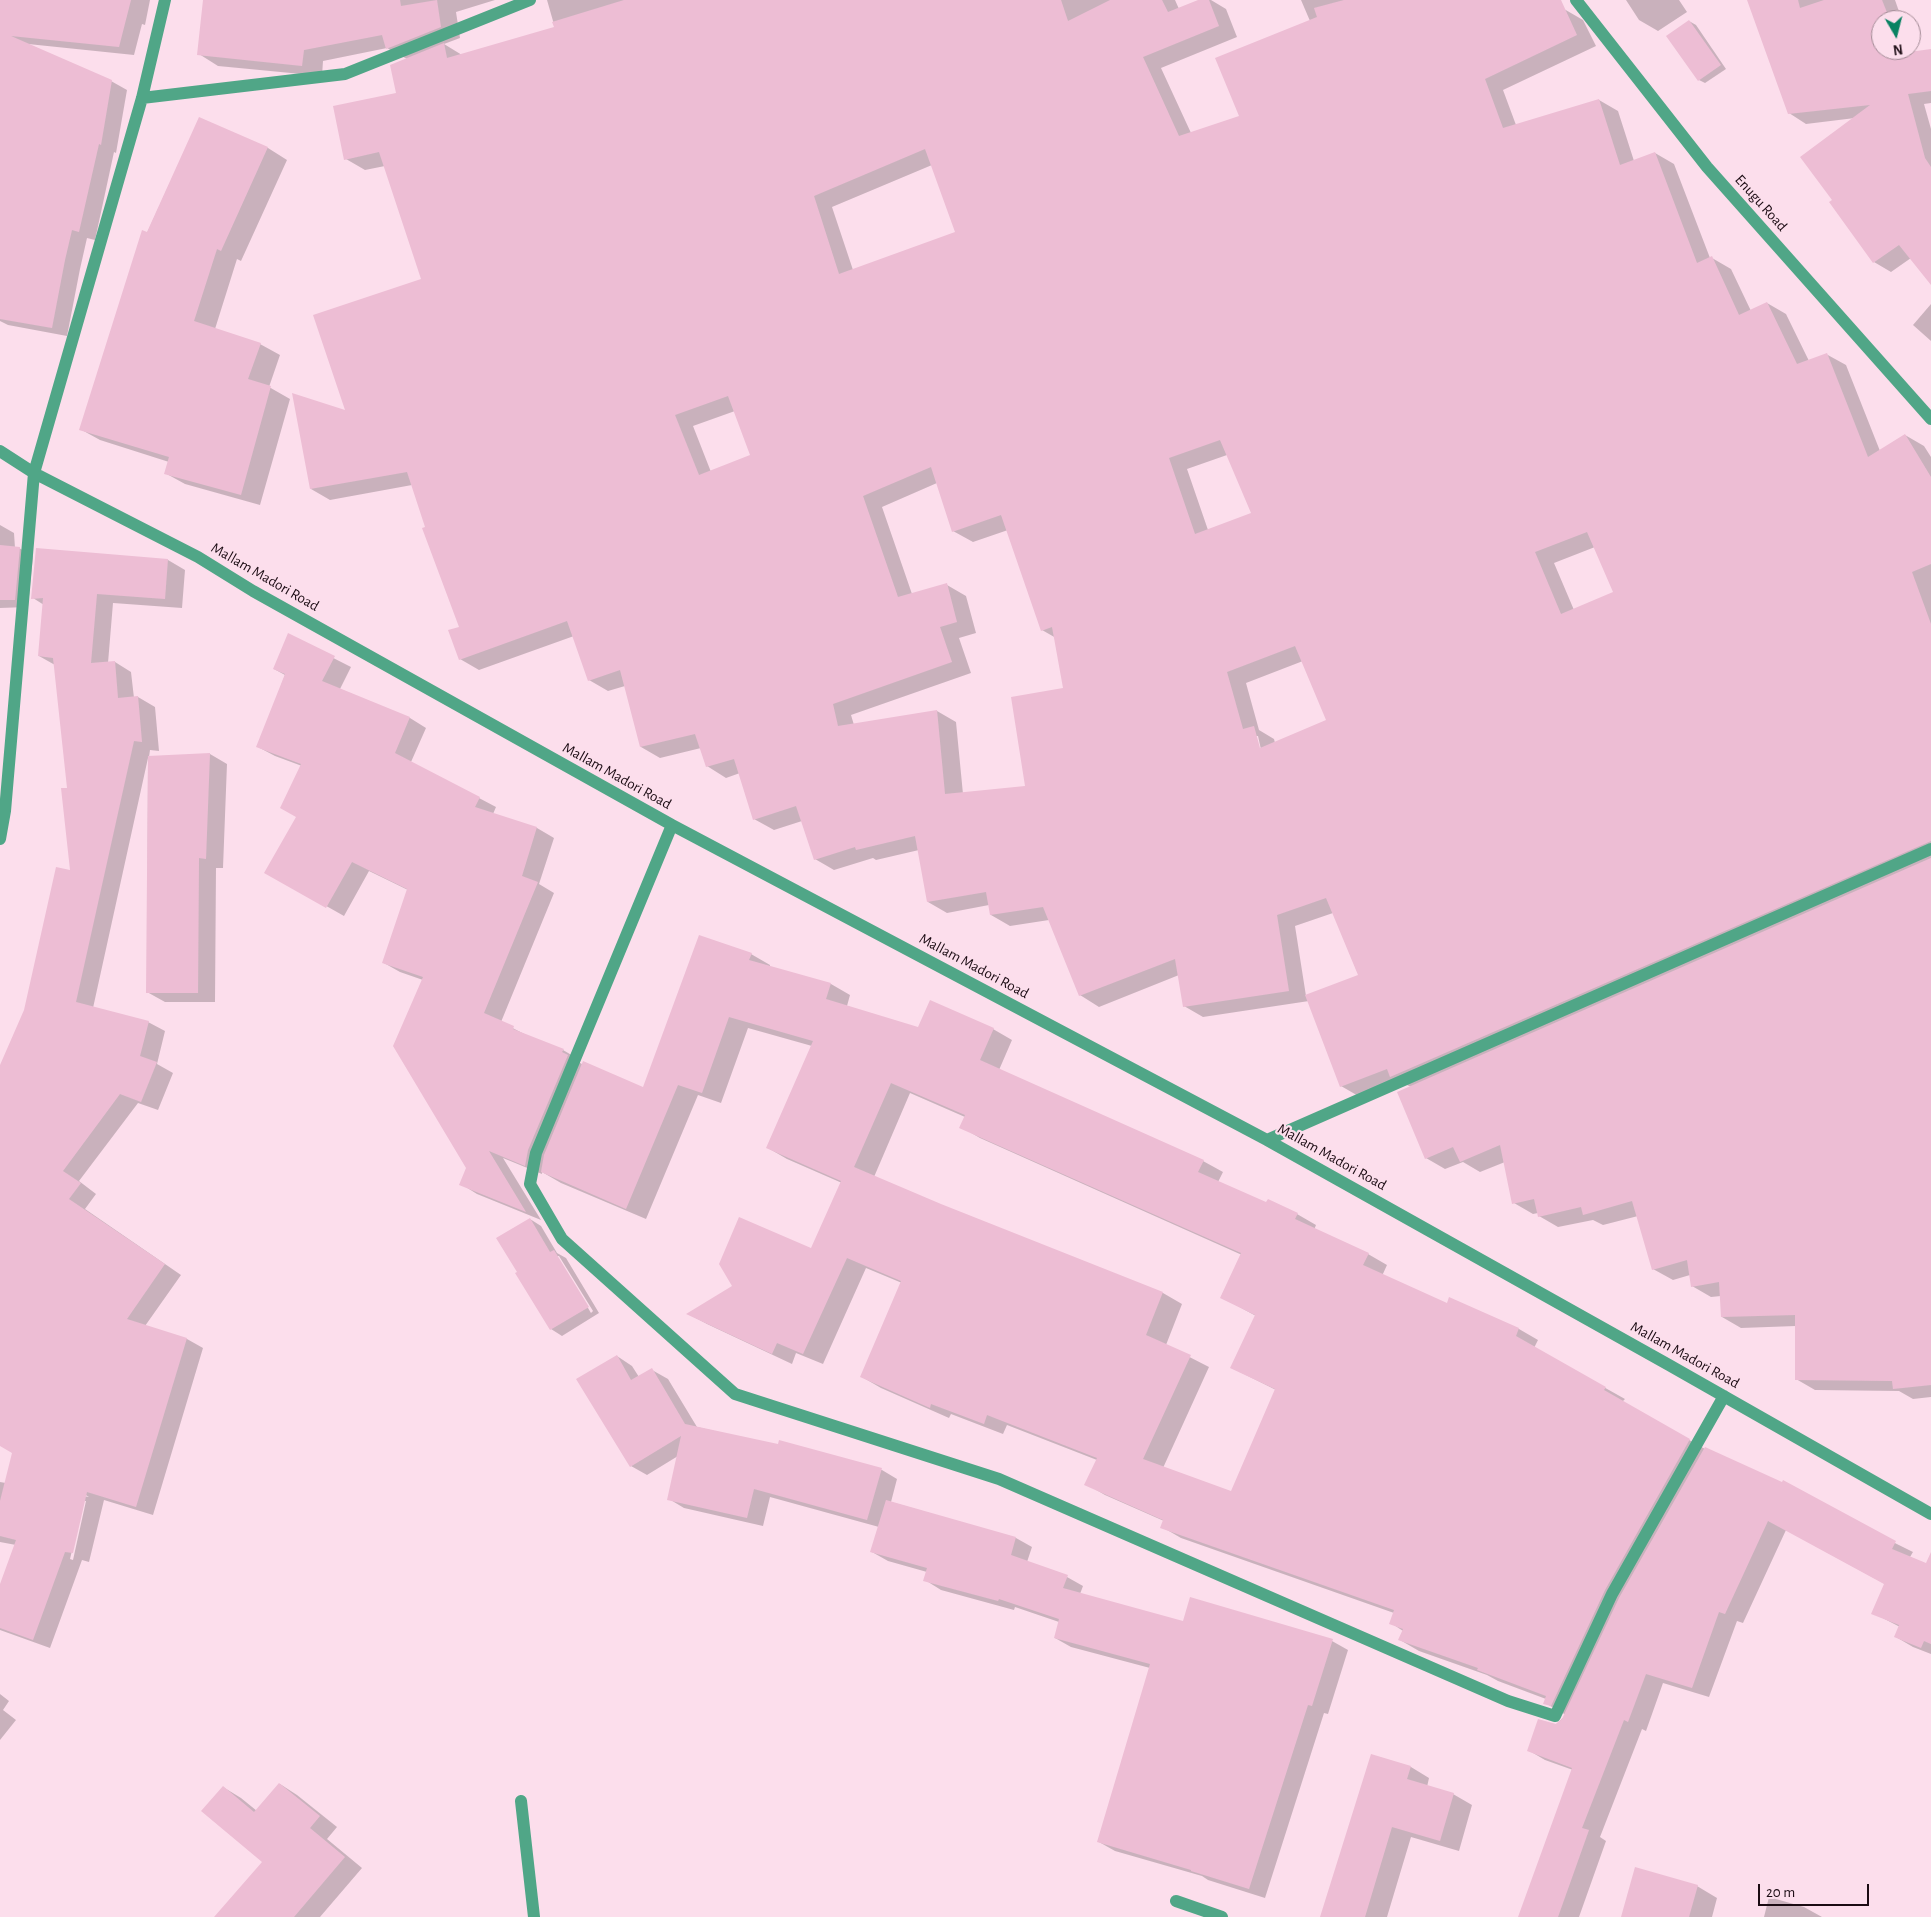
<!DOCTYPE html>
<style>
body{margin:0}
#map{position:relative;width:1931px;height:1917px;overflow:hidden;background:#fcdeec;font-family:"Alegreya Sans",sans-serif}
canvas{display:block}
.north{position:absolute;left:1871px;top:10px;width:50px;height:50px;box-sizing:border-box;background:#fcdeec;border:1px solid #a28a95;border-radius:50%;rotate:172deg;font-size:14px;font-weight:700;line-height:20px;text-align:center;color:#1b0b13}
.north::after{content:'';display:block;margin:auto;width:18px;height:22px;background:#098262;clip-path:polygon(50% 0,100% 100%,50% 72%,0 100%)}
.scale{position:absolute;left:1758px;top:1884px;width:111px;height:22px;box-sizing:border-box;border:2px solid #1b0b13;border-top:0;padding-left:6px;font-size:15px;line-height:18px;white-space:nowrap;color:#1b0b13;-webkit-text-stroke:4px #fcdeec;paint-order:stroke}
</style>
<div id="map">
<canvas width="1931" height="1917"></canvas>
<div class="north">N</div>
<div class="scale">20 m</div>
</div>
<script>
const c = document.querySelector('canvas').getContext('2d');
c.lineJoin = 'round';
function fillPath(path, color) {
  c.fillStyle = color;
  c.fill(path, 'evenodd');
}
function stroke(path, color, width, dash) {
  c.strokeStyle = color;
  c.lineWidth = width;
  c.lineCap = dash ? 'butt' : 'round';
  c.setLineDash(dash || []);
  c.stroke(path);
}
function write(font, color, halo, rows, align = 'center') {
  c.font = font + ' "Alegreya Sans",sans-serif';
  c.lineWidth = 4.5;
  c.setLineDash([]);
  c.textBaseline = 'middle';
  c.strokeStyle = halo;
  c.fillStyle = color;
  for (const [text, x, y, turn = 0] of rows) {
    c.save();
    c.translate(x, y);
    c.rotate((+turn || 0) * Math.PI / 180);
    c.textAlign = isNaN(turn) ? turn : align;
    if (halo) c.strokeText(text, 0, 0);
    c.fillText(text, 0, 0);
    c.restore();
  }
}
const shadow = new Path2D(`
 M0,0H150L145,25L142,24L134,55L28,44L111,81L127,90L116,153L114,152L95,240L87,238L80,269L67,336L8,325L0,321Z
 M204,0H495L456,12L460,38L444,44L462,55L555,28L547,0H1175L1179,9L1202,0H1211L1226,9L1237,37L1161,68L1191,133L1240,117L1310,21L1301,0H1529L1564,9L1583,20L1596,46L1503,90L1516,125L1599,100L1618,111L1634,161L1655,153L1674,164L1710,258H1712L1731,269L1751,311L1767,303L1786,314L1809,361L1826,354L1846,365L1880,451L1905,435L1924,446L1931,457V1397L1913,1399L1899,1391L1815,1390L1796,1379V1326L1741,1328L1722,1317L1721,1296L1711,1297L1692,1286L1690,1275L1673,1280L1653,1269L1638,1216L1603,1225L1593,1220L1558,1227L1539,1216L1538,1213L1533,1214L1514,1203L1505,1162L1480,1172L1463,1162L1445,1169L1426,1158L1411,1087L1401,1082L1360,1097L1341,1086L1309,1001L1203,1017L1184,1006L1179,975L1099,1007L1080,995L1049,920L1010,926L991,915L989,905L947,913L928,902L919,850L876,860L873,858L834,870L815,859L802,821L774,830L754,819L740,773L726,778L707,766L701,748L660,758L641,747L625,686L608,691L589,680L574,636L479,670L460,659L461,627L412,485L330,500L311,489L347,412L423,280L385,166L365,170L346,159L398,94L407,59L387,48L323,61L322,76L218,66L199,54ZM932,165L957,233L853,270L832,207ZM735,411L752,456L711,472L693,426ZM1227,455L1253,513L1208,530L1187,469ZM937,483L953,531L973,542L1008,530L1042,630L1056,638L1064,689L1027,787L963,794L956,722L937,711L854,725L851,715L971,673L959,638L976,633L966,596L947,585L912,594L882,507ZM1595,547L1614,593L1574,610L1554,563ZM1303,661L1328,721L1275,743L1274,739L1259,730L1246,683ZM1256,736H1258L1262,754H1260ZM1333,913L1359,976L1306,996L1295,926Z
 M1626,0H1679L1687,12L1658,31L1639,20Z
 M1748,0H1895L1902,20H1881V50H1911V46L1915,52L1931,50V103L1924,104L1931,129V283L1911,258L1891,272L1874,262L1834,200L1855,118L1806,124L1789,113Z
 M1689,21L1696,25L1726,69L1705,83L1699,80Z
 M199,119L268,148L287,160L241,261L237,259L215,329L260,344L280,355L269,387L290,399L260,505L185,484L165,473L169,462L100,440L80,429L147,233Z
 M1931,304V341L1913,325Z
 M0,525L14,533L15,548H19L33,556L28,607L0,608Z
 M37,550L168,560L185,570L182,608L113,603L108,663L115,662L131,672L134,698L138,697L155,707L159,751L150,750L149,757L210,754L227,764L223,868H216L215,1002H165L147,992L148,758L93,1008L148,1022L165,1031L157,1064L173,1073L158,1110L138,1103L79,1181L96,1194L85,1209L181,1275L145,1326L187,1339L203,1348L153,1515L104,1500L89,1562L82,1560L50,1648L0,1630V1588L16,1545L0,1542V1482L89,1497L0,1444V1068L25,1010L71,871L68,789L55,665L39,656L44,605L33,598ZM84,1501H86L73,1560L70,1559Z
 M288,635L351,667L340,689L410,718L426,728L411,762L496,807L493,814L537,828L554,838L539,884L554,893L501,1022L530,1037L563,1050L580,1060L579,1062L583,1065L644,1088L751,954L770,965V967L831,984L850,995L847,1006L919,1029H993L1012,1040L999,1070L1203,1161L1223,1172L1218,1182L1267,1204L1297,1214L1316,1225L1314,1230L1368,1254L1387,1265L1382,1276L1447,1305L1450,1299L1519,1329L1538,1340L1534,1348L1625,1399L1622,1402L1705,1449L1913,1552L1910,1557L1931,1566V1654L1913,1647L1896,1637L1900,1627L1873,1613L1885,1584L1786,1530L1743,1623L1737,1621L1709,1697L1663,1683L1646,1731L1642,1729L1600,1837L1606,1841L1579,1917H1519L1573,1770L1545,1760L1528,1750L1566,1715L1545,1703L1546,1699L1498,1681L1487,1675L1419,1651L1400,1640L1403,1631L1391,1623L1394,1613L1181,1538L1162,1527L1164,1521L1105,1495L1086,1484L1097,1460L1007,1425L1003,1434L951,1414L949,1418L881,1388L862,1377L902,1283L866,1268L823,1364L796,1353L792,1364L707,1324L688,1314L812,1250L842,1183L787,1159L768,1148L812,1046L748,1028L721,1103L698,1095L646,1219L561,1183L542,1172V1174L503,1158L541,1220L477,1194L461,1184L467,1168L423,980L400,972L384,963L408,890L369,871L344,916L266,872L298,816L302,766L275,756L258,747L285,675L274,669ZM910,1093L965,1117L961,1127L980,1138L1242,1255L1221,1297L1256,1316L1232,1368L1276,1390L1232,1493L1163,1468L1209,1367L1166,1345L1182,1304L1163,1293L940,1205L874,1177Z
 M530,1219L541,1226L557,1253L566,1258L599,1313L562,1336L551,1329ZM557,1256H559L593,1311L591,1313Z
 M617,1356L632,1366L639,1377L652,1370L668,1379L697,1427L882,1470L897,1479L891,1502L1016,1538L1032,1547L1027,1562L1067,1577L1083,1586L1080,1594L1184,1622L1332,1641L1348,1650L1328,1714L1324,1713L1265,1898L1208,1880L1202,1876L1115,1851L1099,1842L1150,1668L1071,1647L1055,1638L1059,1622L1015,1607L1014,1610L941,1590L925,1580L927,1572L888,1561L872,1552L879,1527L770,1497L763,1526L684,1508L669,1499L678,1456L647,1475L631,1466Z
 M0,1694L9,1701L3,1710L16,1720L0,1740Z
 M1372,1755L1411,1767L1429,1778L1427,1787L1453,1794L1472,1805L1459,1851L1411,1837L1387,1917H1322Z
 M280,1784L297,1795L337,1827L327,1839L362,1868L320,1917H241L263,1862L223,1787L241,1798L257,1811Z
 M1697,1886L1717,1898L1712,1917H1622Z
 M1769,1897L1804,1907L1822,1917H1764Z`);
const building = new Path2D(`
 M0,0H131L119,47L11,36L112,80L101,145L99,144L79,232L72,230L65,260L52,328L0,319Z
 M203,0H400L401,6L437,0L441,27L386,49L382,35L304,50L302,66L197,55Z
 M624,0H1061L1068,21L1110,0H1162L1168,12L1198,0H1209L1219,26L1143,57L1179,136L1239,116L1215,58L1317,17L1314,8L1344,0H1561L1577,35L1485,79L1503,128L1599,99L1620,165L1655,152L1697,263L1712,256L1739,315L1767,302L1797,364L1827,353L1868,457L1905,434L1931,477V564L1912,572L1931,624V841L1390,1077L1387,1069L1340,1087L1305,995L1358,975L1326,898L1277,915L1289,991L1183,1007L1175,959L1079,996L1043,907L990,915L986,892L927,902L915,836L856,850L855,847L814,860L796,806L753,820L734,759L706,767L695,734L640,747L620,670L588,681L567,621L459,660L448,630L459,627L422,528L425,527L407,472L310,489L292,393L345,410L313,315L421,279L379,152L344,160L333,106L396,93L390,65L444,43L447,58L554,27L552,22ZM925,149L955,232L839,274L814,196ZM728,396L750,455L699,475L675,415ZM1220,440L1251,513L1195,534L1169,458ZM931,467L952,532L1001,515L1041,631L1052,627L1063,688L1011,697L1025,786L945,794L937,710L838,726L833,704L952,662L940,627L957,622L947,583L898,597L863,496ZM1587,532L1613,592L1561,614L1535,552ZM1295,646L1326,720L1260,748L1254,726L1243,729L1227,672Z
 M1747,0H1798L1800,8L1824,0H1882L1890,20H1881V50H1901L1902,53L1931,49V91L1908,94L1925,158L1931,167V285L1899,245L1873,263L1829,202L1832,200L1800,157L1870,105L1788,114Z
 M1689,20L1721,65L1698,81L1666,36Z
 M199,117L268,147L221,251L217,249L194,321L261,343L248,379L271,386L241,495L164,474L169,457L79,430L142,230L147,232Z
 M0,545L20,547L15,600H0Z
 M36,548L168,559L165,599L97,594L91,663L115,661L118,698L138,696L142,742L134,741L76,1002L149,1021L140,1056L157,1062L141,1102L120,1094L63,1171L81,1183L69,1199L165,1264L127,1319L187,1338L136,1507L87,1492L73,1553L65,1552L33,1640L0,1628V1584L16,1540L0,1536V1501L12,1453L0,1446V1065L24,1010L56,867L70,870L61,788H67L53,658L38,656L43,598L31,599Z
 M288,633L335,656L322,681L410,717L395,753L480,797L475,807L537,827L522,876L538,882L484,1013L514,1026L513,1029L564,1049L562,1052L568,1055L528,1150L525,1166L489,1151L526,1212L459,1185L466,1168L393,1046L423,977L382,963L407,889L352,862L326,908L264,873L296,817L280,808L301,764L256,747L285,674L273,669Z
 M210,753L206,859L199,858L198,993H146L148,756Z
 M1931,858V1385L1893,1389L1892,1381L1795,1380V1315L1721,1317L1719,1282L1691,1287L1687,1260L1652,1270L1632,1201L1583,1215L1581,1207L1538,1217L1534,1199L1512,1204L1500,1145L1460,1162L1453,1147L1425,1159L1397,1092Z
 M699,935L752,953L749,960L831,983L826,999L918,1027L930,1000L994,1028L980,1060L1204,1160L1198,1172L1266,1202L1268,1199L1298,1213L1295,1219L1369,1253L1363,1265L1447,1303L1449,1297L1519,1328L1516,1336L1606,1387L1604,1390L1690,1439L1605,1590L1551,1706L1543,1704L1546,1696L1477,1670L1478,1668L1398,1640L1403,1629L1389,1624L1394,1610L1160,1528L1163,1520L1084,1485L1097,1458L987,1415L984,1424L931,1404L930,1408L860,1377L901,1281L847,1258L803,1354L777,1343L772,1354L686,1314L732,1286L719,1264L739,1217L811,1248L841,1181L766,1148L813,1041L729,1017L702,1093L678,1085L626,1209L541,1172L544,1155L583,1061L643,1087ZM891,1083L965,1115L959,1128L1241,1253L1220,1298L1255,1315L1230,1368L1275,1389L1231,1491L1143,1459L1191,1355L1146,1335L1163,1292L941,1204L854,1167Z
 M530,1218L550,1252L554,1250L589,1307L550,1330L515,1273L517,1272L496,1238Z
 M617,1355L631,1380L652,1368L685,1424L778,1444L779,1440L882,1468L867,1520L754,1489L747,1518L667,1500L681,1436L630,1467L576,1379Z
 M1705,1447L1782,1482L1783,1480L1896,1541L1892,1549L1926,1563L1931,1552V1644L1924,1641L1921,1648L1894,1637L1899,1625L1871,1614L1884,1584L1768,1521L1725,1614L1719,1612L1692,1688L1646,1674L1628,1722L1624,1720L1582,1828L1589,1830L1558,1917H1518L1572,1768L1527,1751L1538,1719L1556,1724L1562,1719L1619,1598Z
 M886,1500L1016,1537L1011,1555L1068,1575L1063,1588L1183,1621L1190,1597L1333,1639L1312,1706L1308,1705L1249,1889L1191,1871V1870L1097,1842L1150,1664L1054,1638L1059,1619L999,1599L998,1601L923,1581L927,1568L870,1552Z
 M1371,1754L1411,1766L1407,1779L1454,1793L1440,1841L1392,1827L1365,1917H1320Z
 M279,1783L320,1816L310,1828L345,1857L294,1917H214L262,1862L201,1811L223,1786L254,1812Z
 M1635,1867L1698,1885L1689,1917H1621Z`);
const minor = new Path2D(`
 M1576,0L1707,167L1931,419
 M142,98L345,74L530,0
 M0,451L34,473L198,557L253,591L672,825L1267,1140L1669,1365L1931,1514
 M672,825L536,1153L530,1184L562,1239L735,1394L999,1479L1508,1701L1555,1716L1612,1594L1724,1396
 M0,839L5,811L34,473L142,98L165,0
 M1267,1140L1931,849
 M521,1801L534,1917
 M1176,1901L1222,1917`);
const streetNames = [
 ["Enugu Road",1761,203,48],
 ["Mallam Madori Road",265,577,30],
 ["Mallam Madori Road",617,776,29],
 ["Mallam Madori Road",974,966,28],
 ["Mallam Madori Road",1332,1157,29],
 ["Mallam Madori Road",1685,1355,29]
];
fillPath(shadow, '#0003');
fillPath(building, '#edbdd4');
stroke(minor, '#50a687', 12);
write('15px', '#1b0b13', '#fcdeec', streetNames);
</script>
